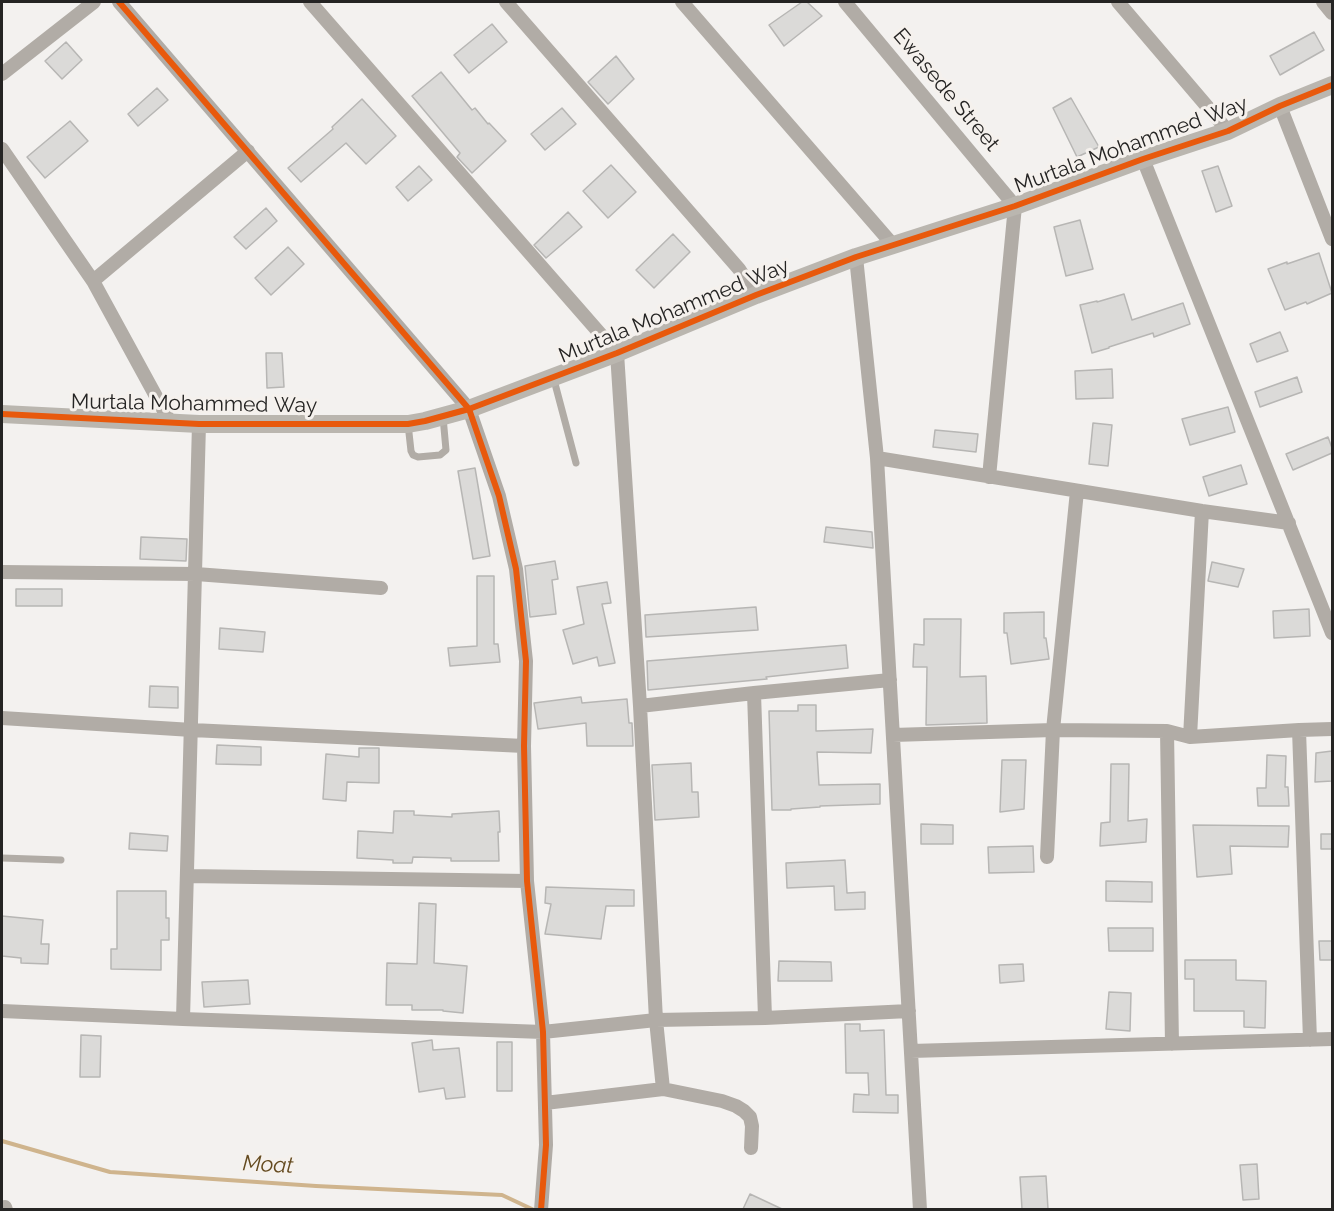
<!DOCTYPE html>
<style>
body{margin:0}
#map{position:relative;width:1334px;height:1211px;overflow:hidden;background:#f3f1ef;font-family:Raleway,sans-serif}
canvas{display:block}
.frame{position:absolute;inset:0;border:3px solid #252423;pointer-events:none}
</style>
<div id="map">
<canvas width="1334" height="1211"></canvas>
<div class="frame"></div>
</div>
<script>
const c = document.querySelector('canvas').getContext('2d');
c.lineJoin = 'round';
function stroke(path, color, width, dash) {
  c.strokeStyle = color;
  c.lineWidth = width;
  c.lineCap = dash ? 'butt' : 'round';
  c.setLineDash(dash || []);
  c.stroke(path);
}
function fillPath(path, color) {
  c.fillStyle = color;
  c.fill(path, 'evenodd');
}
function write(font, color, halo, rows, align = 'center') {
  c.font = font + ' Raleway,sans-serif';
  c.lineWidth = 6;
  c.setLineDash([]);
  c.textBaseline = 'middle';
  c.strokeStyle = halo;
  c.fillStyle = color;
  for (const [text, x, y, turn = 0] of rows) {
    c.save();
    c.translate(x, y);
    c.rotate((+turn || 0) * Math.PI / 180);
    c.textAlign = isNaN(turn) ? turn : align;
    if (halo) c.strokeText(text, 0, 0);
    c.fillText(text, 0, 0);
    c.restore();
  }
}
const stream = new Path2D(`
 M2,1141L110,1172L316,1186L502,1195L534,1210`);
const building = new Path2D(`
 M802,2H807L822,16L784,46L769,25Z
 M492,24L507,42L469,73L454,55Z
 M1314,32L1324,50L1280,75L1270,56Z
 M66,42L82,60L62,79L45,61Z
 M616,56L634,79L608,104L588,82Z
 M441,72L472,110L475,108L488,124L489,123L506,141L472,173L457,157L460,153L412,96Z
 M157,88L168,100L138,126L128,114Z
 M1071,98L1099,147L1077,157L1053,108Z
 M362,99L396,136L366,164L346,143L301,182L288,168L333,129L332,127Z
 M562,108L576,124L545,150L531,134Z
 M70,121L88,141L45,178L27,157Z
 M611,165L636,192L608,218L583,191Z
 M419,166L432,180L408,201L396,187Z
 M1218,166L1232,206L1216,212L1202,171Z
 M266,208L277,221L246,249L234,237Z
 M568,212L582,227L546,258L534,245Z
 M1080,220L1093,269L1066,276L1054,227Z
 M673,234L690,252L654,288L636,270Z
 M288,247L304,264L271,295L255,278Z
 M1319,253L1332,293L1307,304L1306,302L1285,310L1268,269L1287,262V264Z
 M1124,294L1132,320L1183,303L1190,324L1154,337L1153,333L1109,347V348L1092,353L1080,305L1097,301V302Z
 M1280,332L1288,351L1257,362L1250,344Z
 M266,353H282L284,387L267,388Z
 M1112,369L1113,398L1076,399L1075,371Z
 M1297,377L1302,392L1260,407L1255,392Z
 M1228,407L1235,432L1190,445L1182,419Z
 M1093,423L1112,425L1108,466L1089,464Z
 M935,430L978,434L976,452L933,447Z
 M1328,437L1332,448V453L1293,470L1286,454Z
 M1241,465L1247,484L1209,496L1203,477Z
 M475,468L490,556L473,559L458,471Z
 M826,527L872,532L873,548L824,542Z
 M141,537L187,539L186,561L140,559Z
 M555,561L558,579L552,580L556,614L530,617L525,566Z
 M1212,562L1244,569L1238,587L1208,581Z
 M477,576H494V644H498L500,662L450,666L448,648L477,646Z
 M607,582L611,603L602,604L615,663L599,666L597,657L573,664L563,630L584,624L577,587Z
 M16,589H62V606H16Z
 M756,607L758,630L646,637L645,615Z
 M1309,609L1310,636L1274,638L1273,611Z
 M1044,612V638H1046L1049,659L1011,664L1007,633H1004V613Z
 M924,619H961L960,677L986,676L987,723L926,725L927,667H913L914,644L924,645Z
 M220,628L265,632L263,652L219,649Z
 M846,645L848,668L766,677L767,679L648,690L647,661Z
 M150,686L178,687V708L149,707Z
 M581,697L582,703L627,699L629,723H632L633,746H587L586,723L538,729L534,703Z
 M798,705H816V731L873,729L871,753L817,752L819,785L880,784V804L820,806V807L791,809V810H772L769,711H798Z
 M217,745L261,747V765L216,764Z
 M359,748H379V783L347,782L346,801L323,799L326,754L359,757Z
 M1332,751V781L1315,782L1316,753Z
 M1267,755L1286,756L1285,787H1288L1289,806H1258L1257,788H1266Z
 M1002,760H1026L1024,809L1000,812Z
 M691,763L692,792H698L699,817L655,820L652,765Z
 M1111,764H1129L1128,821L1147,819L1146,842L1100,846L1101,823L1110,822Z
 M394,811H414V815L452,817V814L499,811L500,832H498L499,861H451V858L413,857L412,863H393V860L357,858L358,831L393,833Z
 M921,824L953,825V844H921Z
 M1193,825L1289,826L1288,847L1230,846L1232,874L1197,877Z
 M130,833L168,836L167,851L129,849Z
 M1321,834H1332V849H1321Z
 M1033,846L1034,872L989,873L988,847Z
 M845,860L847,893L865,892V909L835,910L834,886L787,888L786,863Z
 M1106,881L1152,882V902L1106,901Z
 M546,887L634,890V906H606L601,939L545,934L551,904L545,903Z
 M117,891H166V918H169V940H161V970L111,969V949H117Z
 M419,903L436,904L434,963L467,966L463,1013L443,1011V1010H412V1005H386L387,963L417,964Z
 M2,916L43,920L41,944H49L48,964L21,963V958L2,956Z
 M1108,928H1153V951H1109Z
 M1319,941H1332V960H1320Z
 M1185,960H1236V980L1266,981L1265,1028L1244,1027V1011H1194V979H1185Z
 M779,961L831,962L832,981H778Z
 M1023,964L1024,981L1000,983L999,965Z
 M248,980L250,1004L204,1007L202,982Z
 M1109,992L1131,993L1130,1031L1106,1029Z
 M845,1024H860V1031L884,1030L886,1095H898V1113L853,1112L854,1094L869,1095L868,1073H846Z
 M81,1035L101,1036L100,1077H80Z
 M432,1040L433,1050L459,1048L465,1097L446,1099L444,1088L419,1092L412,1043Z
 M497,1042H512V1091H497Z
 M1257,1164L1259,1199L1243,1200L1240,1165Z
 M1046,1176L1048,1209H1022L1020,1177Z
 M750,1194L782,1209H743Z`);
const lane = new Path2D(`
 M554,380L576,463
 M408,424L411,451L413,455L418,457L440,455L446,450L443,417
 M2,858L61,860`);
const street = new Path2D(`
 M119,2L469,409L499,496L516,569L526,661L524,746L527,881L543,1032L546,1145L541,1210
 M310,2L617,353L640,706L656,1020L663,1089
 M506,2L739,269L756,295
 M682,2L893,245
 M845,2L1015,206L989,477
 M1118,2L1228,131
 M1323,2L1332,13
 M2,74L94,2
 M1280,106L1332,239
 M2,149L93,281L170,422
 M1143,159L1332,633
 M856,257L877,458L920,1210
 M93,281L248,151
 M877,458L1202,511L1289,523
 M2,572L196,574L381,588
 M754,693L765,1018
 M640,706L754,693L890,680
 M2,718L192,730L524,746
 M1299,730L1310,1040
 M1167,731L1172,1044
 M893,735L1053,730L1167,731L1190,737L1299,730L1332,729
 M1190,737L1202,511
 M1047,857L1053,730L1077,491
 M187,876L527,881
 M2,1011L183,1019L543,1032L656,1020L765,1018L909,1011
 M183,1019L199,424
 M911,1051L1332,1039
 M545,1103L663,1089L722,1101L736,1106L744,1111L750,1117L752,1126L751,1148
 M5,1207L6,1210`);
const secondary = new Path2D(`
 M2,414L199,424H408L425,421L469,409L617,353L756,295L856,257L1015,206L1143,159L1228,131L1280,106L1332,85`);
const cycleway = new Path2D(`
 M119,2L469,409L499,496L516,569L526,661L524,746L527,881L543,1032L546,1145L541,1210
 M2,414L199,424H408L425,421L469,409L617,353L756,295L856,257L1015,206L1143,159L1228,131L1280,106L1332,85`);
const streetNames = [
 ["Ewasede Street",946,90,50],
 ["Murtala Mohammed Way",1131,145,-20],
 ["Murtala Mohammed Way",674,311,-22],
 ["Murtala Mohammed Way",194,404,1]
];
const waterNames = [
 ["Moat",268,1165,3]
];
stroke(stream, '#cfb48d', 4);
fillPath(building, '#dbdad8');
stroke(building, '#b7b6b4', 1.5);
stroke(lane, '#b1aca6', 7);
stroke(street, '#b1aca6', 14);
stroke(secondary, '#bab6af', 18);
stroke(cycleway, '#e8590c', 6);
write('21px', '#252423', '#f5f1ed', streetNames);
write('italic 22px', '#644a1f', '#f5f1ed', waterNames);
</script>
